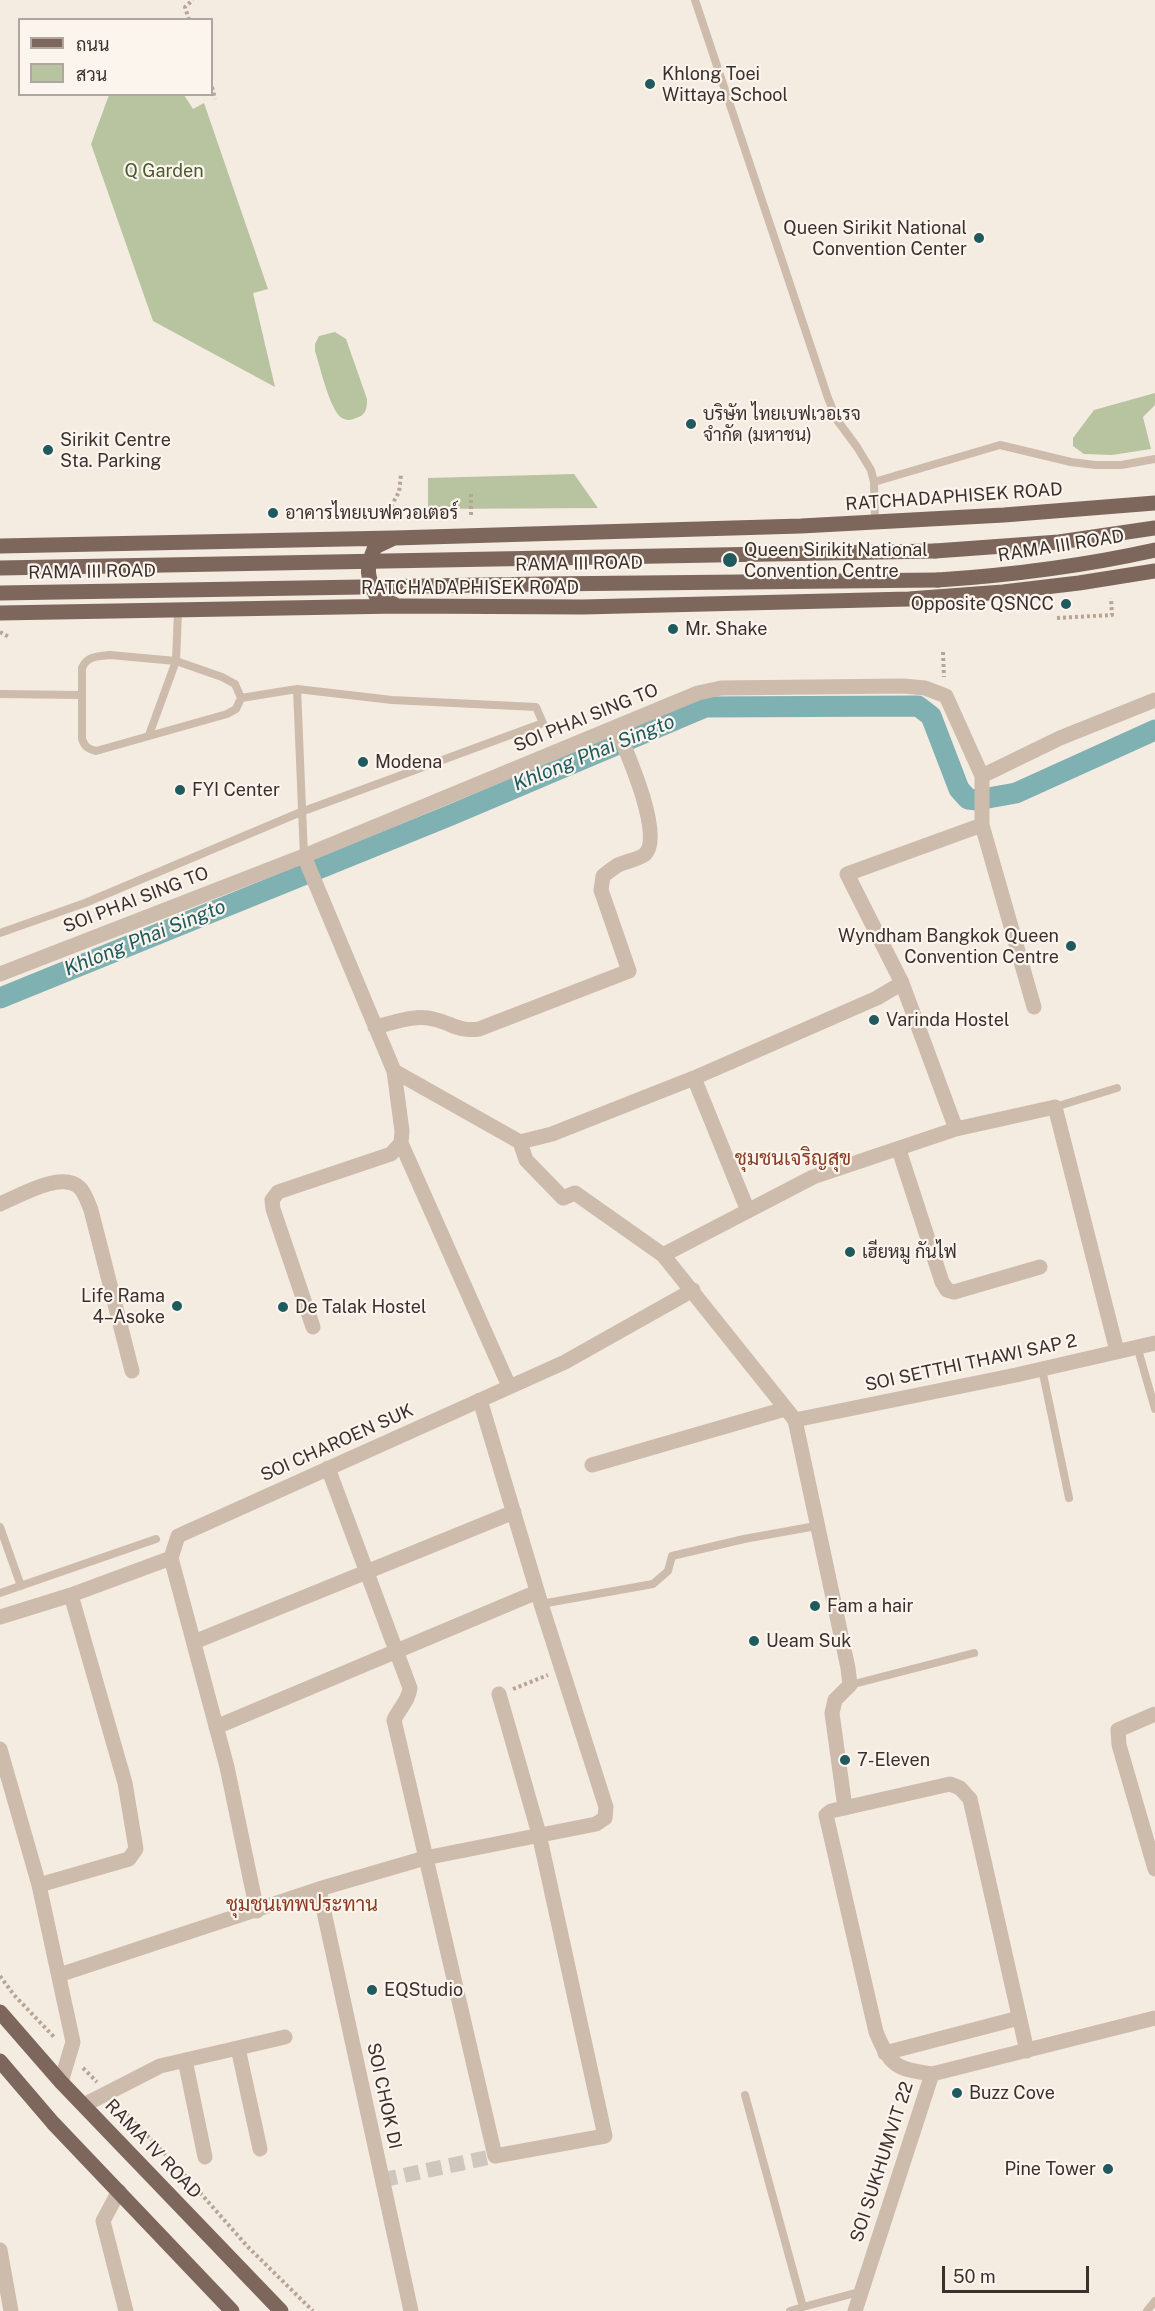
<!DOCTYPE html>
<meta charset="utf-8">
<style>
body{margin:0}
#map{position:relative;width:1155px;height:2311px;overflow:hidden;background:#f4ebe1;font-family:"Public Sans",Sarabun,sans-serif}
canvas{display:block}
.legend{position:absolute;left:18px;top:18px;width:195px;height:78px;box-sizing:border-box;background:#fbf5ee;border:2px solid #aea6a0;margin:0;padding:8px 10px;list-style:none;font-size:18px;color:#3b302b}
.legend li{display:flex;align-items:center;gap:12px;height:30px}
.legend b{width:30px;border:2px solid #aea6a0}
.scale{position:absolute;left:942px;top:2266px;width:147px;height:27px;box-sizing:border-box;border:3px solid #3b302b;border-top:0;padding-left:8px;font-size:18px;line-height:21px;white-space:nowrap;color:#3b302b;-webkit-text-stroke:4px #fbf5ee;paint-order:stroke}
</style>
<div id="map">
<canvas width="1155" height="2311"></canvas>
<ul class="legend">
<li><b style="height:8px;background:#7d675c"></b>ถนน</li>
<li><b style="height:16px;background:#b8c4a0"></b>สวน</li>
</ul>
<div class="scale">50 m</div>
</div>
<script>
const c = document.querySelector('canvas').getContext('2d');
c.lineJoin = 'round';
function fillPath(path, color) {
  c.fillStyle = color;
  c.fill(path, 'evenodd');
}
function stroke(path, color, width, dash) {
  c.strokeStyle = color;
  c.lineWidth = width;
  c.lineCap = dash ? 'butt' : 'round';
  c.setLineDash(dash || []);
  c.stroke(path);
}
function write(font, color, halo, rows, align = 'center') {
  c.font = font + ' "Public Sans",Sarabun,sans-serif';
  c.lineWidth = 4.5;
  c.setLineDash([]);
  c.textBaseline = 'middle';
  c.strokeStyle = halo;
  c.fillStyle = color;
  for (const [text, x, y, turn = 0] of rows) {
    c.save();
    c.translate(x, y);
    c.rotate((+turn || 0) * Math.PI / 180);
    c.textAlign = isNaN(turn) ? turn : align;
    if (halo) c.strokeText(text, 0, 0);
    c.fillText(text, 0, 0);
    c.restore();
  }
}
const green = new Path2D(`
 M109,95H184L193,109L204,103L268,289L253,293L275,387L153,321L91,144Z
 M335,332L346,339L367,399C367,409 366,415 356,418C352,420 347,421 342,418C330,411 320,366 315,351V344L319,336Z
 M1155,393V405L1143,417L1151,449L1112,455L1084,454L1073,446V438L1094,410Z
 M574,474L598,508L428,509V478Z`);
const canal = new Path2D(`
 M0,998L451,815L705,707L918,706L931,716L959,789L968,799L977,800L1016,793L1155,730`);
const streetTunnel = new Path2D(`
 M382,2180L495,2156`);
const path = new Path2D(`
 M189,20L185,7L193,0
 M212,87L215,99
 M471,515V492
 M385,517L399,492L401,475
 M1057,618L1112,615L1111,598
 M0,632L9,637
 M943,652L944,677
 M513,1689L548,1675
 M0,1976L14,1995L55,2038
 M83,2068L97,2082
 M118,2105L181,2171L248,2247L313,2311`);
const lane = new Path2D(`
 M695,0L828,398L837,420L857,447L871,470L874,482L875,522
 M874,482L1000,445L1071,462L1095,465H1121L1155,459
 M110,655L176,661L222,677L235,684L241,698L236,709L227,714L96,751C88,749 85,747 82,739V668C87,656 98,656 110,655Z
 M297,689L304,856
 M0,694L82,695
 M149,735L176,661L178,611
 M0,933L85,903L301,812L543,723L536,707L392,700L297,689L241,698
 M1055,1107L1117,1088
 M1137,1346L1155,1409
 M1042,1369L1069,1498
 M0,1527L21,1586
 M0,1593L156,1539
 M541,1604L653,1584L668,1571L672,1556L744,1539L816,1526
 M850,1685L974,1653
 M745,2095L803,2307L859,2292
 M790,2311L803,2307
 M1147,2311L1155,2301`);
const street = new Path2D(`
 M982,776L1060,738L1155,700
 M982,825L1034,1007
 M304,856L394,1071L520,1142L552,1134L694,1078L877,998L902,983
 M0,974L304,856L698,693L721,688L903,686L925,688L946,696L982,776V825L847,874L902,983L956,1129
 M375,1027C393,1023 415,1014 433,1019C452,1023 458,1032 479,1029L629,971L601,890L603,876C608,872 613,868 618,865C626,861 637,860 644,855C666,839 625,748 616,727
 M694,1078L748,1211
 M520,1142L526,1160L563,1198L575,1193L663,1255L795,1420L848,1668L850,1685L835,1700L832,1713L845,1808
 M401,1143L509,1386
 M899,1150L942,1282L947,1290L954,1292L1040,1267
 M0,1204C19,1196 62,1170 80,1188C85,1193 88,1203 91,1210L132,1371
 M663,1255L813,1177L956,1129L1055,1107L1117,1351
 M313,1327L273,1209L272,1200L278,1192L391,1154L401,1143L402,1131L394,1071
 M795,1420L1016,1375L1155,1343
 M592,1465L785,1409
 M328,1468L410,1688C409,1700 399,1709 394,1720L495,2156L605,2136L539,1834L499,1694
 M171,1558L227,1767L257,1911
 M0,1617L71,1595L171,1558L178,1536L565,1362L693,1290
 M194,1642L514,1512
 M1155,1714L1118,1730L1119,1745L1155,1869
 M216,1727L537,1592
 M0,1749L39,1885L73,2042L61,2082
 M39,1885L129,1859L136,1849L125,1783L71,1595
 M319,1889L411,2311
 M59,1975L319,1889L425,1858L596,1824L605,1818L606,1807L541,1604L480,1400
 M238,2048L260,2149
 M885,2053L1019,2018
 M185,2060L205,2157
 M932,2074C896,2069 890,2066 876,2032L826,1815L831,1811L950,1784L960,1788L970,1799L1027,2051
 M84,2105L160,2066L285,2037
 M119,2191L103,2221L126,2311
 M0,2250L11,2311
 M855,2311L932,2074L1155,2018`);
const primary = new Path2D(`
 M392,539L375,547C365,570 367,575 377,598L394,604
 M0,546L394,538L801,526L1004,515L1155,503
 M935,551L1059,542L1155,528
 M938,580C1012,575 1083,566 1155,550
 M0,613L399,606L583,607L909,599L1003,592L1079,583L1155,571
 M0,2012L61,2082L281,2311
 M0,2061L53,2123L232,2311`);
const primaryBridge = new Path2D(`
 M0,568L935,551
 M0,593L543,584L938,580`);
const markers = [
 [650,84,6,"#1f5a5e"],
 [979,238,6,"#1f5a5e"],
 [691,424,6,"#1f5a5e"],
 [48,450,6,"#1f5a5e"],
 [273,513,6,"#1f5a5e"],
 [730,560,8,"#1f5a5e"],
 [1066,604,6,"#1f5a5e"],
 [673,629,6,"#1f5a5e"],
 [363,762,6,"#1f5a5e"],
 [180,790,6,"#1f5a5e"],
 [1071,946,6,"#1f5a5e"],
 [874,1020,6,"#1f5a5e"],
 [850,1252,6,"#1f5a5e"],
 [177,1306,6,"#1f5a5e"],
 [283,1307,6,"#1f5a5e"],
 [815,1606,6,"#1f5a5e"],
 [754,1641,6,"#1f5a5e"],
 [845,1760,6,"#1f5a5e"],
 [372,1990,6,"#1f5a5e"],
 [957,2093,6,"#1f5a5e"],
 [1108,2169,6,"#1f5a5e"]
];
const poiNames = [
 ["Khlong Toei",662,74],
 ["Wittaya School",662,95],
 ["Queen Sirikit National",967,228,"right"],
 ["Convention Center",967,249,"right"],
 ["บริษัท ไทยเบฟเวอเรจ",703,414],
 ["จำกัด (มหาชน)",703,435],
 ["Sirikit Centre",60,440],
 ["Sta. Parking",60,461],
 ["อาคารไทยเบฟควอเตอร์",285,513],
 ["Queen Sirikit National",744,550],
 ["Convention Centre",744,571],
 ["Opposite QSNCC",1054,604,"right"],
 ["Mr. Shake",685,629],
 ["Modena",375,762],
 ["FYI Center",192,790],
 ["Wyndham Bangkok Queen",1059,936,"right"],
 ["Convention Centre",1059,957,"right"],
 ["Varinda Hostel",886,1020],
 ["เฮียหมู กันไฟ",862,1252],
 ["Life Rama",165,1296,"right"],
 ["4–Asoke",165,1317,"right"],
 ["De Talak Hostel",295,1307],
 ["Fam a hair",827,1606],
 ["Ueam Suk",766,1641],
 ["7-Eleven",857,1760],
 ["EQStudio",384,1990],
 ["Buzz Cove",969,2093],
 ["Pine Tower",1096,2169,"right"]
];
const parkNames = [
 ["Q Garden",164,171]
];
const streetNames = [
 ["RATCHADAPHISEK ROAD",954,497,-4],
 ["RAMA III ROAD",1061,546,-9],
 ["RAMA III ROAD",579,564,-1],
 ["RAMA III ROAD",92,572,-1],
 ["RATCHADAPHISEK ROAD",470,588],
 ["SOI PHAI SING TO",586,718,-22],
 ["SOI PHAI SING TO",136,900,-21],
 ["SOI SETTHI THAWI SAP 2",971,1363,-12],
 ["SOI CHAROEN SUK",337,1443,-24],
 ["SOI CHOK DI",384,2096,78],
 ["RAMA IV ROAD",153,2149,46],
 ["SOI SUKHUMVIT 22",882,2162,-72]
];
const waterNames = [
 ["Khlong Phai Singto",594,753,-22],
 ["Khlong Phai Singto",145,938,-22]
];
const neighbourhoodNames = [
 ["ชุมชนเจริญสุข",793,1159],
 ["ชุมชนเทพประทาน",302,1905]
];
fillPath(green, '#b8c4a0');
stroke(canal, '#7fb0b2', 21);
stroke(streetTunnel, '#cfc6bd', 15, [15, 8]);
stroke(path, '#b9a596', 4, [3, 3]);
stroke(lane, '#cdbbac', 8);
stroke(street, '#cdbbac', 15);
stroke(primary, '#7d675c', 15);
stroke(primaryBridge, '#7d675c', 15);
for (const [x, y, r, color] of markers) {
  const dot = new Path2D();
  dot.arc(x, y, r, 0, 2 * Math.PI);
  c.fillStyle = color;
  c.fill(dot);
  stroke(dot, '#fbf5ee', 2);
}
write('18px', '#3b302b', '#fbf5ee', poiNames, 'left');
write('18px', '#4a5a2e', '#fbf5ee', parkNames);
write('18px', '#3b302b', '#fbf5ee', streetNames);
write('italic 20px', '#1f5a5e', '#fbf5ee', waterNames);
write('20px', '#8c3b22', '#fbf5ee', neighbourhoodNames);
</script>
